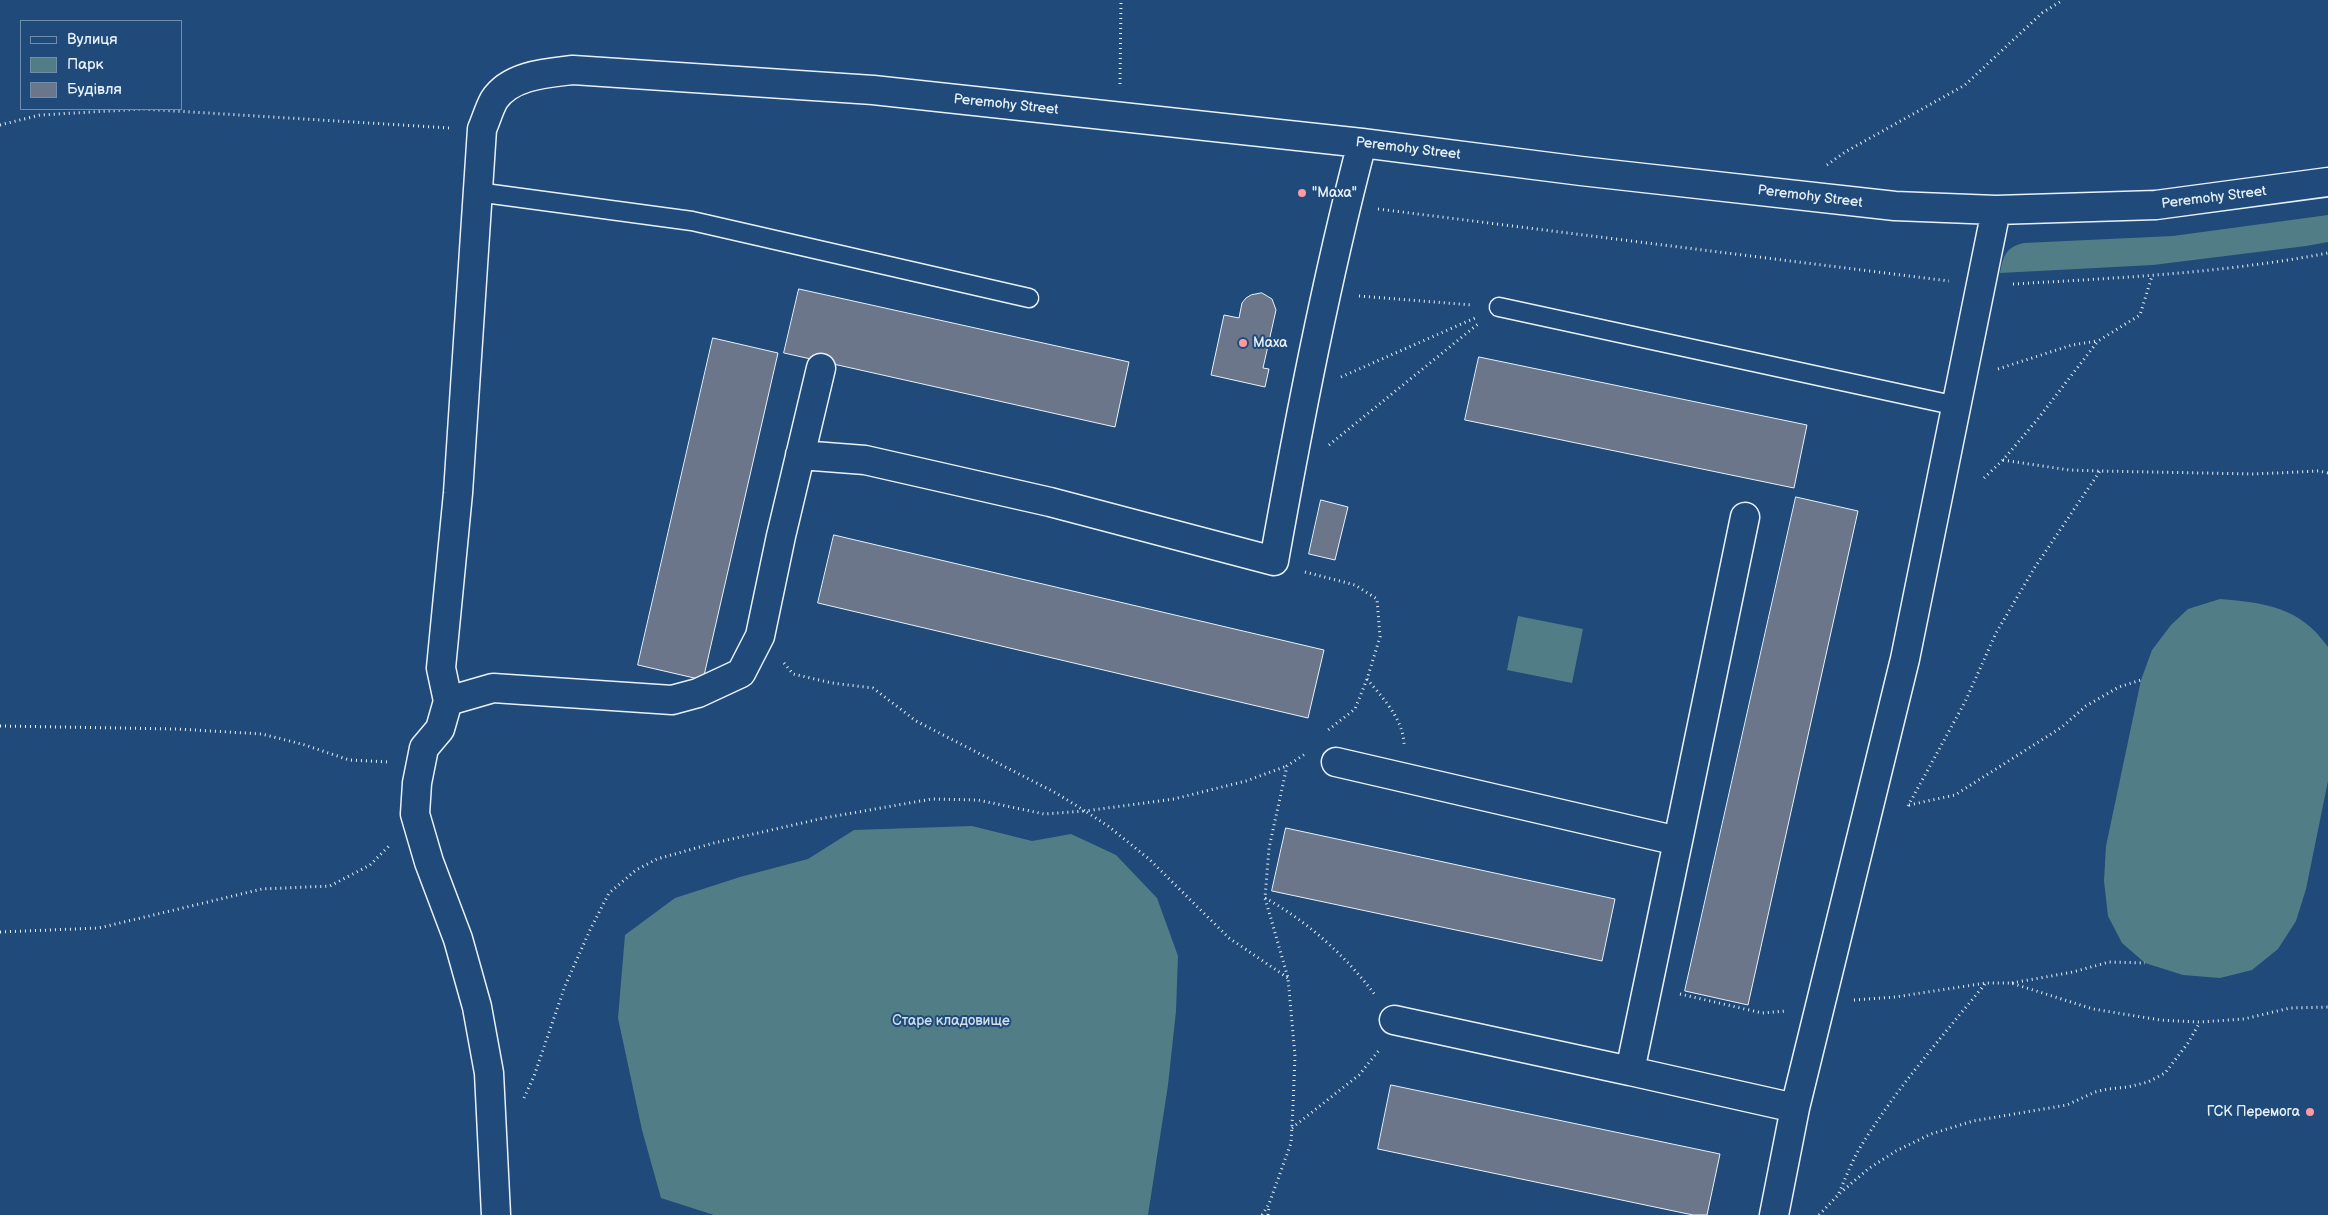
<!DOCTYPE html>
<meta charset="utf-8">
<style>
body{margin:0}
#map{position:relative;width:2328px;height:1215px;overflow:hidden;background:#1f4a7a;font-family:"Balsamiq Sans",sans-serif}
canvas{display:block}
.legend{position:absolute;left:20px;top:20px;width:162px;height:90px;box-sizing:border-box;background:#1f4a7a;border:1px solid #6f8dac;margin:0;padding:6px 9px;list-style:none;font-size:15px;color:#e8f1f8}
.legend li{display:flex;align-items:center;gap:10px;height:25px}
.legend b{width:25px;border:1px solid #6f8dac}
</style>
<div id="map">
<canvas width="2328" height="1215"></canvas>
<ul class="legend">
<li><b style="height:6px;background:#1f4a7a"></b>Вулиця</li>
<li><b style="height:14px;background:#517e86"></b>Парк</li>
<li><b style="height:14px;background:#6c768b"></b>Будівля</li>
</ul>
</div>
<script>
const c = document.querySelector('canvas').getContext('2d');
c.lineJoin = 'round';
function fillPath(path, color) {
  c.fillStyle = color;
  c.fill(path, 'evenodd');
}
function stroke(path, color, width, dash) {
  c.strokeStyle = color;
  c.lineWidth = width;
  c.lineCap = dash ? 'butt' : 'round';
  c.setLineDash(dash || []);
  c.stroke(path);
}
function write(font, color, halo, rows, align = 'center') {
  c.font = font + ' "Balsamiq Sans",sans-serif';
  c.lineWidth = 4;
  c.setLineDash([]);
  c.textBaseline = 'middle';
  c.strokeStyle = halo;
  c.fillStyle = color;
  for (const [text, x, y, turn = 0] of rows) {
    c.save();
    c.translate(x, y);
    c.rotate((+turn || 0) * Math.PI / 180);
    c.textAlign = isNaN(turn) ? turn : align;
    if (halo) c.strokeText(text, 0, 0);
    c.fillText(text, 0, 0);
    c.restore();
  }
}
const green = new Path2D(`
 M2328,215V242L2306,246L2153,265L2000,273C2003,256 2006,247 2024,243L2173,236Z
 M2220,599C2266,603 2300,607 2328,647V781L2306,889L2296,921L2278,949L2252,970L2220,978L2183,975L2145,963L2122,943L2108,916L2104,881L2106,846L2141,680L2152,650L2171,625L2188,609Z
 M1518,616L1583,629L1572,683L1507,670Z
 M972,826L1032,841L1071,834L1116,855L1157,898L1178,956L1176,1011L1168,1085L1148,1215H714L661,1198L642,1130L618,1018L625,935L675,898L740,877L808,859L854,830Z`);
const building = new Path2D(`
 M799,289L1129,362L1115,427L784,353Z
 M1262,293L1272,299L1276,310L1263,368L1269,369L1265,387L1211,375L1224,315L1239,318L1242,303L1246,298L1251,295Z
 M713,338L778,353L703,680L638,665Z
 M1479,357L1807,425L1794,488L1465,420Z
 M1796,497L1858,511L1748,1005L1685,991Z
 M1321,500L1348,507L1335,560L1309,554Z
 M834,535L1324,650L1308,718L818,603Z
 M1286,828L1615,899L1602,961L1272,891Z
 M1391,1085L1720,1154L1707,1215H1693L1378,1149Z`);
const path = new Path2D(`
 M1120,84L1121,0
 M0,125L40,115L143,109L450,128
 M1827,165L1845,152L1965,85L2042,13L2063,0
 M1378,209L1949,281
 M2013,284C2118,278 2224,273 2328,253
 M1359,296L1472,305
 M1998,369L2072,345L2097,341
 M1341,377L1475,318
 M1329,445L1478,324
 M2003,460L2069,470L2100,471L2254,474L2319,471L2328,473
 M1984,478L2003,460L2037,420L2098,341L2140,315L2152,276
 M1305,572L1355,585L1377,599L1380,637L1367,679L1355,709L1328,730
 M784,663L793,674L832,683L873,688L916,721L1056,793L1085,811L1174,799L1246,781L1287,766
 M1367,679C1383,698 1403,719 1404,744
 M0,726L177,729L262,734L305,745L349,760L389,762
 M1909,805L1955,795L2062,727L2086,706L2119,687L2141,680
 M1908,806L1965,702L1996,633L2035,567L2100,471
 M1265,898C1307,921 1346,956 1375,995
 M0,932L99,928L262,889L330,886L370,865L390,845
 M2012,983L2073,972L2109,962L2145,963
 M1680,994L1762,1013L1786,1011
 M1854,1000L1895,997L1986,983H2011L2093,1009L2160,1020L2200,1022L2244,1019L2290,1008L2328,1007
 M524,1098L534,1076L565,986L590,930L609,893L636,870L657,859L714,843L824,818L932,799L978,800L1044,814L1085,811L1108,826L1149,859L1229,938L1288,978
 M1292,1128L1359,1075L1380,1049
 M1839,1193C1845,1179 1851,1164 1858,1151C1894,1091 1941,1038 1985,984
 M1262,1215L1269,1204L1291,1143L1293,1106L1295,1056L1288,978L1265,898L1269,848L1287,766L1305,754
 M1268,1215L1269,1207
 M1819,1215L1838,1195L1868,1169L1896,1151L1931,1134L1973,1121L2067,1105L2095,1092L2108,1089L2128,1087L2148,1082L2165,1073L2188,1043L2200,1022`);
const service = new Path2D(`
 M477,192L692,221L1029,298
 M1499,307L1957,406`);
const minor = new Path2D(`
 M800,455L865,460L1050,502L1274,561C1299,421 1326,281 1362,143
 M448,701L493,688L672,700L698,693L741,673L760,636L781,536L821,368
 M1336,762L1678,841L1630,1071L1795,1108
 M1678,841L1745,517
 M1394,1020L1630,1071
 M496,1215L489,1073L477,1007L458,939L429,862L415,814L417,783L424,748L440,729L448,701L441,668L458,493L482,129C486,120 489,109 494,100C510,75 547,73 573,70L873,90L1362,143L1581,171L1895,206L1996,210L2156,205L2328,182
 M1774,1215L1795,1108L1905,659L1996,210`);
const markers = [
 [1302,193,5,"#ff9aa2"],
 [1243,343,5,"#ff9aa2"],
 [2310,1112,5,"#ff9aa2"]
];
const streetNames = [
 ["Peremohy Street",1006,105,6],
 ["Peremohy Street",1408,149,7],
 ["Peremohy Street",1810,197,7],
 ["Peremohy Street",2214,198,-7]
];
const poiNames = [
 ["\"Маха\"",1312,193],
 ["Маха",1253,343],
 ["ГСК Перемога",2300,1112,"right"]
];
const parkNames = [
 ["Старе кладовище",951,1021]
];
fillPath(green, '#517e86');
fillPath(building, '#6c768b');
stroke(building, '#e8f1f8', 1);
stroke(service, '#e8f1f8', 21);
stroke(minor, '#e8f1f8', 31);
stroke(path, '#e8f1f8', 3, [1, 4]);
stroke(service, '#1f4a7a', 18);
stroke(minor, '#1f4a7a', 28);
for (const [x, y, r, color] of markers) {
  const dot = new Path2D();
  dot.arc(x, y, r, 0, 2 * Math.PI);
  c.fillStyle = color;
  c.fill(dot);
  stroke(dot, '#1f4a7a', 2);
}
write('14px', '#e8f1f8', '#1f4a7a', streetNames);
write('14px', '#e8f1f8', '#1f4a7a', poiNames, 'left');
write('14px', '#d1e0e7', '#1f4a7a', parkNames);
</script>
